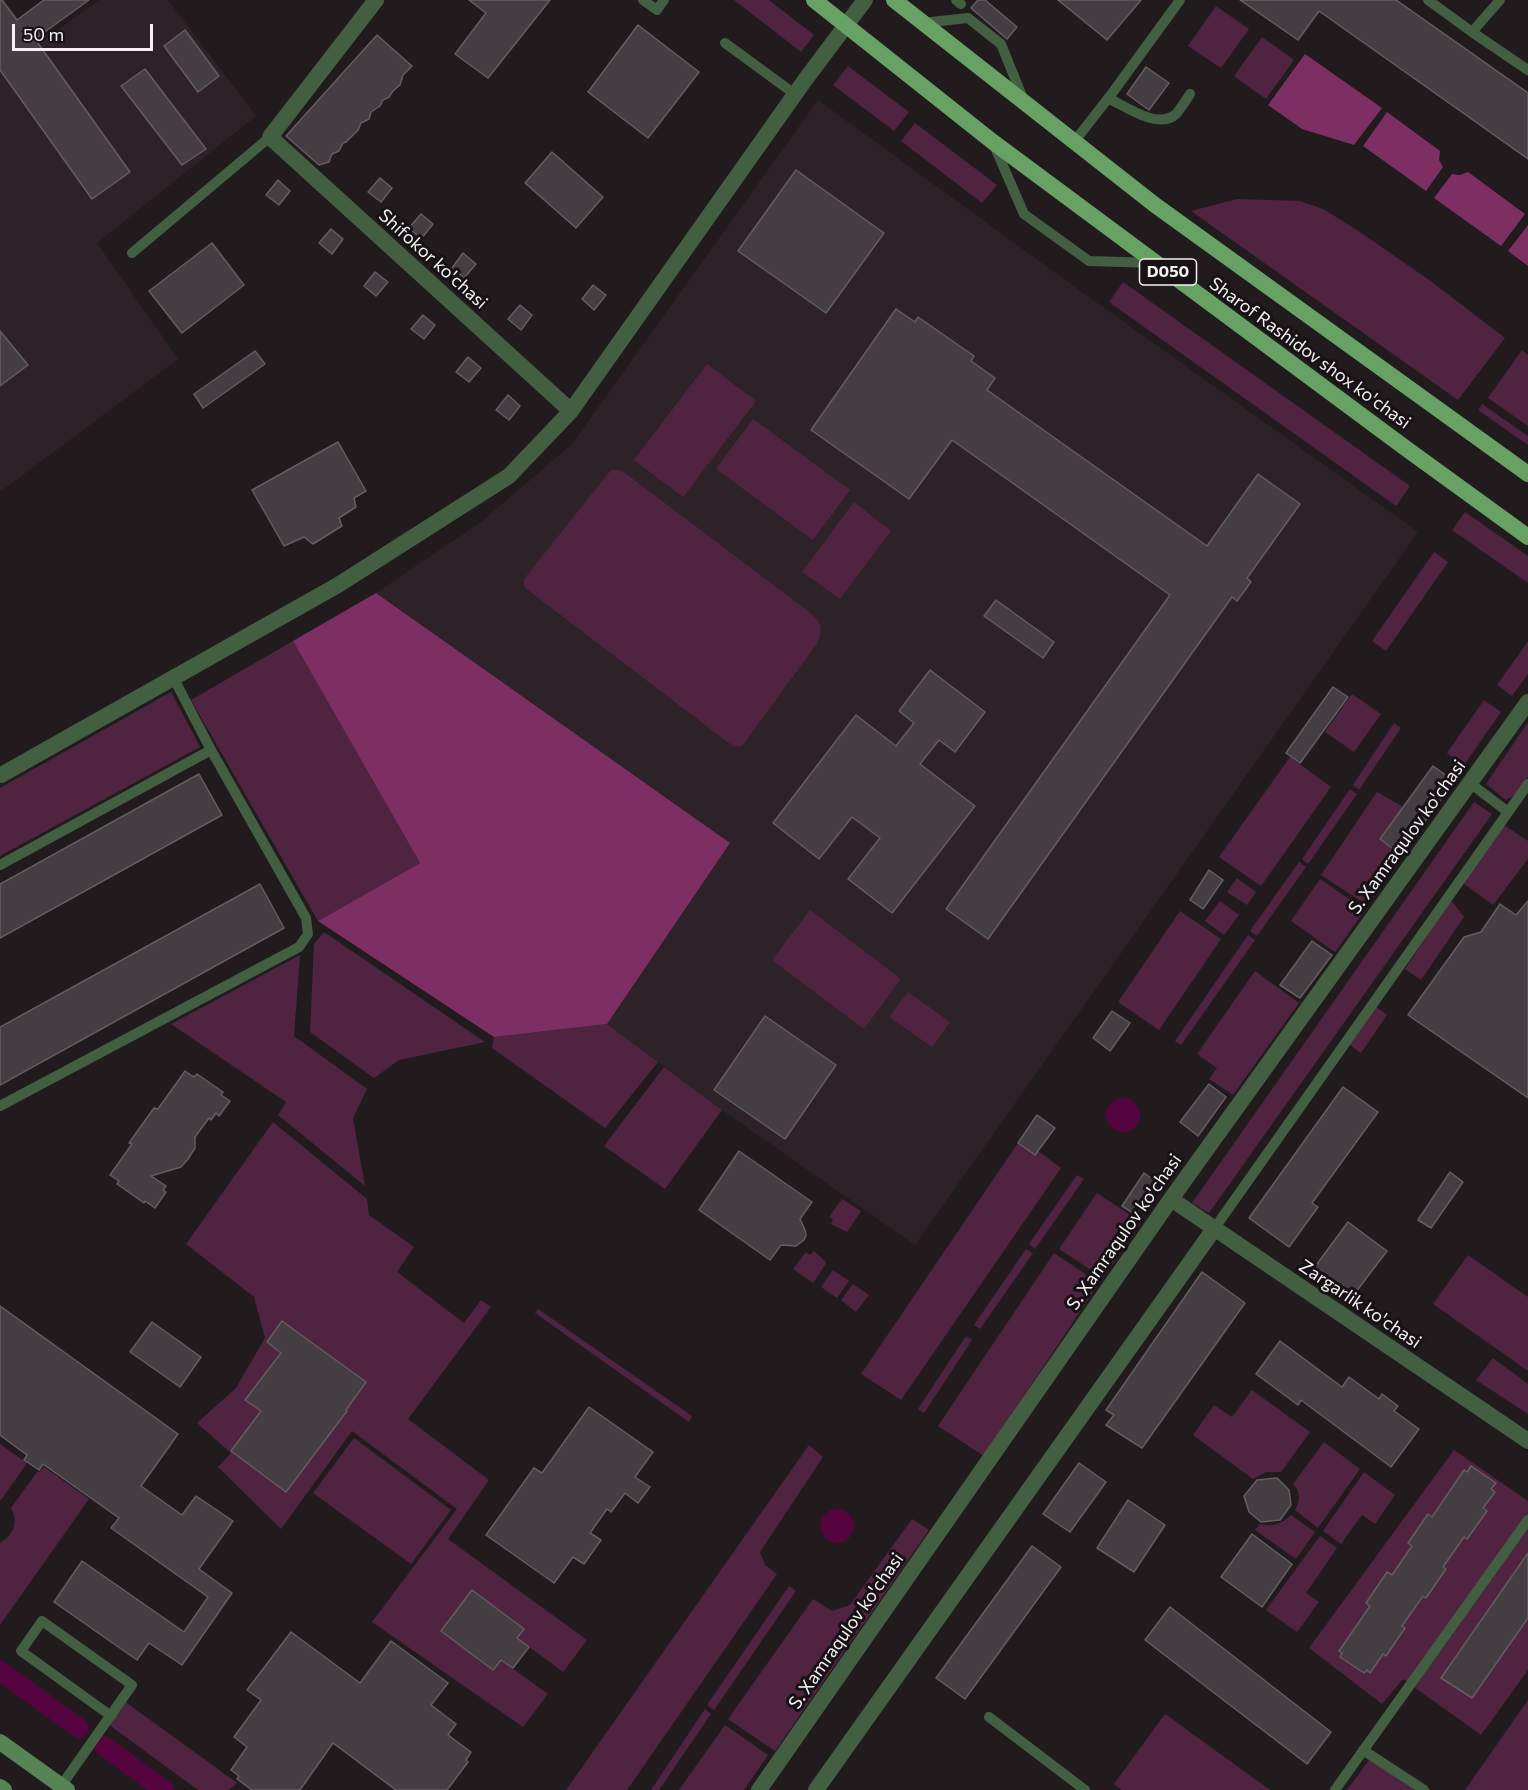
<!DOCTYPE html>
<style>
body{margin:0}
#map{position:relative;width:1528px;height:1790px;overflow:hidden;background:#211b1e;font-family:Commissioner,sans-serif}
canvas{display:block}
.scale{position:absolute;left:12px;top:24px;width:141px;height:27px;box-sizing:border-box;border:3px solid #f5f1f3;border-top:0;padding-left:8px;font-size:18px;line-height:21px;white-space:nowrap;color:#f5f1f3;-webkit-text-stroke:4px #171215;paint-order:stroke}
</style>
<div id="map">
<canvas width="1528" height="1790"></canvas>
<div class="scale">50 m</div>
</div>
<script>
const c = document.querySelector('canvas').getContext('2d');
c.lineJoin = 'round';
function fillPath(path, color) {
  c.fillStyle = color;
  c.fill(path, 'evenodd');
}
function stroke(path, color, width, dash) {
  c.strokeStyle = color;
  c.lineWidth = width;
  c.lineCap = dash ? 'butt' : 'round';
  c.setLineDash(dash || []);
  c.stroke(path);
}
function write(font, color, halo, rows, align = 'center') {
  c.font = font + ' Commissioner,sans-serif';
  c.lineWidth = 6;
  c.setLineDash([]);
  c.textBaseline = 'middle';
  c.strokeStyle = halo;
  c.fillStyle = color;
  for (const [text, x, y, turn = 0] of rows) {
    c.save();
    c.translate(x, y);
    c.rotate((+turn || 0) * Math.PI / 180);
    c.textAlign = isNaN(turn) ? turn : align;
    if (halo) c.strokeText(text, 0, 0);
    c.fillText(text, 0, 0);
    c.restore();
  }
}
const built = new Path2D(`
 M99,0H168L256,116L97,243L178,359L0,492V72Z
 M818,100L1068,282L1418,532L915,1245L722,1110L607,1024L730,843L376,593L481,522L572,444Z`);
const green = new Path2D(`
 M734,0H769L814,35L801,52Z
 M1216,6L1249,29L1221,68L1188,46Z
 M1262,37L1294,60L1266,99L1234,76Z
 M848,66L909,112L894,131L833,85Z
 M915,123L997,185L982,203L901,141Z
 M1237,199L1300,201L1323,209L1357,230L1432,282L1505,338L1458,400L1191,211Z
 M1123,282L1410,486L1396,506L1109,302Z
 M1522,350L1528,355V426L1488,398Z
 M707,364L756,401L683,497L634,460Z
 M1482,404L1528,436V445L1478,410Z
 M753,419L850,490L813,540L716,469Z
 M611,470H618L625,473L808,611C820,621 824,626 818,642L742,746L734,747L524,587V579Z
 M854,502L891,531L840,599L802,572Z
 M1465,512L1528,556V583L1452,530Z
 M1434,552L1448,562L1386,651L1372,641Z
 M293,641L420,863L318,921L191,700Z
 M1528,641V674L1512,696L1497,685Z
 M171,692L200,747L0,856V788Z
 M1352,694L1381,714L1354,752L1325,732Z
 M1484,700L1501,712L1464,765L1447,753Z
 M1528,722V777L1515,795L1506,800L1486,784Z
 M1394,723L1401,728L1359,790L1353,785Z
 M1290,757L1331,787L1261,886L1219,857Z
 M1350,789L1357,794L1308,864L1302,859Z
 M1377,792L1403,807L1401,855L1367,905L1321,875Z
 M1474,802L1492,814L1209,1213L1192,1203Z
 M1504,825L1528,841V859L1493,905L1463,883Z
 M1299,862L1306,867L1257,936L1250,931Z
 M1237,878L1256,892L1247,905L1227,892Z
 M1320,879L1365,910L1335,952L1291,921Z
 M1451,900L1464,917L1421,980L1405,969Z
 M1220,901L1239,915L1224,935L1205,921Z
 M810,910L901,979L864,1029L772,960Z
 M1180,911L1221,939L1159,1030L1118,1002Z
 M324,932L485,1042L399,1060L374,1078L310,1032L314,944Z
 M1248,935L1255,940L1181,1045L1175,1041Z
 M300,955L294,1036L367,1089L353,1118L365,1186L278,1115L286,1102L171,1024Z
 M1255,971L1299,1003L1233,1095L1209,1079L1217,1068L1197,1054Z
 M908,992L950,1022L932,1047L889,1017Z
 M1376,1007L1387,1015L1361,1053L1350,1045Z
 M607,1024L658,1062L605,1128L492,1048L494,1037Z
 M664,1067L722,1110L665,1189L604,1146Z
 M273,1122L367,1199L369,1215L414,1247L397,1272L464,1323L481,1300L491,1307L408,1419L489,1480L448,1539L587,1640L563,1672L517,1638L442,1631L493,1670L501,1660L548,1694L523,1727L372,1622L457,1509L352,1431L281,1529L218,1467L231,1453L197,1423L236,1388L265,1338L254,1297L186,1244Z
 M1018,1143L1035,1155L1038,1151L1061,1168L901,1400L861,1374Z
 M1077,1175L1084,1179L1035,1249L1029,1244Z
 M1097,1193L1141,1222L1103,1278L1059,1249Z
 M842,1199L861,1211L847,1232L831,1224L833,1220L829,1217Z
 M1026,1249L1033,1253L980,1329L974,1325Z
 M814,1251L826,1262L825,1265L813,1283L793,1269L806,1252L810,1255Z
 M1054,1253L1099,1283L984,1456L938,1426Z
 M1468,1255L1528,1297V1371L1433,1304Z
 M833,1270L849,1281L837,1298L821,1287Z
 M853,1284L869,1295L856,1312L841,1300Z
 M538,1309L692,1416L689,1422L535,1313Z
 M966,1336L972,1340L924,1413L918,1409Z
 M1493,1358L1528,1384V1414L1476,1380Z
 M1252,1390L1310,1432L1281,1472H1266L1253,1479L1193,1435L1214,1405L1232,1417Z
 M354,1438L451,1510L411,1564L313,1493Z
 M1324,1442L1360,1469L1318,1528L1295,1510C1300,1501 1301,1492 1293,1484Z
 M0,1444L27,1463L1,1500H0Z
 M809,1445L823,1457L760,1552L765,1565L777,1574L627,1790H566Z
 M1454,1450L1528,1501V1670L1481,1735L1403,1679L1382,1704L1309,1648Z
 M44,1467L89,1499L0,1625V1543C13,1536 19,1522 11,1508L37,1472H39Z
 M1364,1472L1395,1495L1375,1524L1362,1515L1341,1544L1323,1531Z
 M1291,1515L1315,1532L1296,1559L1255,1530L1260,1524C1273,1527 1282,1524 1291,1515Z
 M912,1519L929,1530L775,1751L728,1719L813,1599L832,1611L850,1605Z
 M1320,1536L1337,1548L1306,1593L1319,1602L1297,1632L1266,1610Z
 M789,1586L796,1591L714,1710L707,1705Z
 M1528,1700V1790H1465Z
 M124,1701L237,1783L229,1790H198L108,1724Z
 M705,1709L711,1714L659,1790H651Z
 M1165,1714L1270,1790H1122L1114,1784Z
 M725,1725L768,1755L744,1790H679Z
 M1370,1759L1414,1790H1347Z`);
const forest = new Path2D(`
 M1305,54L1382,108L1354,145L1302,129L1268,105Z
 M1387,112L1440,151L1439,160L1443,167L1426,191L1363,146Z
 M1468,172L1525,214L1501,246L1434,198L1452,174L1460,175Z
 M1528,225V266L1508,251Z
 M376,593L730,843L607,1024L494,1037L318,921L420,863L293,641Z`);
const water = new Path2D(`
 M1106 1115a17 17 0 1 1 34 0a17 17 0 1 1-34 0Z
 M820 1526a17 17 0 1 1 34 0a17 17 0 1 1-34 0Z`);
const canal = new Path2D(`
 M0,1671L79,1728
 M104,1746L164,1790`);
const building = new Path2D(`
 M0,0H2L17,20L44,0H89L35,39L130,172L92,199L0,70Z
 M469,0H550L488,78L455,54L486,13Z
 M978,0H985L1017,27L1007,39L971,8Z
 M1058,0H1141L1107,40Z
 M1240,0H1396L1528,93V159L1319,11L1298,40Z
 M638,25L699,72L648,138L588,92Z
 M185,30L219,76L198,92L164,46Z
 M377,35L412,66L403,75L400,85L393,91L389,97L383,100L380,106L371,112L369,119L361,123L358,130L346,142L343,143L339,151L332,154L329,162L319,165L286,136Z
 M1146,67L1169,83L1149,110L1127,94Z
 M145,69L206,149L182,165L121,86Z
 M552,152L603,197L576,228L525,183Z
 M796,170L884,233L826,313L738,251Z
 M380,178L392,188L381,202L368,192Z
 M278,180L290,191L279,205L266,195Z
 M421,214L433,224L421,239L409,228Z
 M331,229L343,239L332,254L319,243Z
 M212,243L244,285L182,333L149,291Z
 M463,253L476,264L464,278L452,268Z
 M375,272L388,282L376,296L364,286Z
 M593,285L606,295L594,310L582,299Z
 M520,305L532,315L521,330L508,319Z
 M896,309L915,322L918,317L974,356L971,361L995,378L987,390L1207,546L1258,474L1300,504L1247,578L1251,582L1237,601L1232,597L988,939L946,909L1170,595L952,440L909,499L811,430Z
 M423,315L435,325L424,339L411,329Z
 M0,331L28,365L0,386Z
 M255,351L265,364L203,408L194,394Z
 M468,357L481,368L469,382L456,372Z
 M508,395L520,406L509,420L496,410Z
 M338,442L366,491L354,498L356,507L339,518L342,526L313,544L304,537L284,546L252,490Z
 M996,600L1054,642L1043,658L984,616Z
 M930,670L985,712L955,752L939,740L920,764L975,806L892,913L848,879L880,838L852,817L819,859L773,823L856,715L896,746L914,723L899,711Z
 M1333,687L1348,697L1300,763L1286,753Z
 M1433,766L1454,781L1401,855L1380,839Z
 M199,774L222,815L0,938V884Z
 M1209,870L1223,880L1203,909L1190,900Z
 M260,884L284,928L0,1085V1027Z
 M1528,901V1098L1408,1015L1464,937L1481,932L1500,904L1516,915Z
 M1312,941L1332,955L1300,998L1280,985Z
 M1112,1011L1130,1023L1110,1051L1093,1038Z
 M765,1016L836,1065L785,1139L714,1090Z
 M185,1071L194,1077L197,1074L223,1092L221,1095L230,1101L219,1116L216,1113L211,1120L209,1118L195,1137V1148L188,1159L181,1167L151,1176L166,1186L163,1190L166,1192L155,1208L145,1201L144,1203L117,1184L119,1181L110,1175L132,1144L129,1143L154,1108L158,1109Z
 M1209,1084L1226,1097L1198,1136L1180,1122Z
 M1343,1087L1378,1112L1312,1203L1318,1207L1289,1247L1249,1218Z
 M1037,1115L1055,1128L1035,1155L1018,1143Z
 M739,1151L812,1202L800,1219L805,1230L806,1235L804,1240L796,1246L781,1245L770,1260L699,1210Z
 M1450,1172L1463,1182L1431,1228L1418,1220Z
 M1144,1173L1158,1183L1136,1215L1122,1206Z
 M1348,1222L1387,1251L1352,1297L1314,1268Z
 M1202,1272L1245,1303L1142,1448L1106,1425L1114,1415L1106,1410Z
 M0,1306L178,1434L141,1486L182,1515L196,1496L233,1521L199,1569L232,1593L182,1665L149,1643L137,1660L54,1602L82,1561L184,1632L208,1597L111,1528L119,1518L43,1464L39,1470L24,1460L27,1455L0,1435Z
 M282,1321L366,1382L346,1410L347,1411L286,1492L231,1451L261,1411L245,1400L281,1353L267,1342Z
 M152,1322L201,1357L180,1387L130,1352Z
 M1280,1341L1342,1387L1349,1377L1379,1399L1382,1394L1398,1406L1394,1411L1419,1429L1391,1467L1301,1400L1298,1405L1256,1374Z
 M589,1407L653,1452L635,1477L650,1487L638,1503L625,1493L611,1512L607,1509L590,1533L601,1540L584,1564L573,1557L554,1583L486,1535L534,1468L542,1473Z
 M1079,1463L1106,1482L1070,1532L1043,1514Z
 M1471,1466L1496,1483L1491,1489L1495,1492L1483,1508L1487,1511L1467,1539L1464,1537L1443,1567L1446,1569L1426,1598L1423,1596L1402,1626L1405,1628L1386,1656L1383,1654L1370,1673L1367,1670L1364,1673L1340,1657L1342,1653L1339,1651L1370,1606L1366,1603L1387,1572L1392,1575L1412,1546L1408,1543L1428,1514L1432,1517L1464,1470L1467,1472Z
 M1277,1478L1289,1490L1291,1505L1280,1520L1261,1522L1249,1512L1244,1496L1257,1480Z
 M1128,1500L1165,1525L1134,1572L1097,1548Z
 M1252,1534L1292,1564L1262,1607L1221,1577Z
 M1032,1546L1061,1567L965,1699L936,1678Z
 M1528,1553V1618L1472,1698L1441,1678Z
 M472,1590L524,1629L517,1638L529,1647L513,1668L501,1660L493,1670L441,1631Z
 M1170,1607L1331,1732L1307,1764L1145,1640Z
 M291,1632L360,1683L391,1641L448,1683L431,1705L456,1724L448,1735L471,1752L466,1760L468,1762L447,1790H396L333,1743L300,1790H252L237,1779L239,1776L231,1770L247,1747L234,1737L261,1700L247,1690Z`);
const service = new Path2D(`
 M643,0L657,10L664,0
 M956,0L961,4
 M1428,0L1472,32L1500,0
 M922,23L968,18L1001,44L1024,101
 M1472,32L1528,70
 M725,43L796,95
 M1108,98C1126,107 1159,130 1176,114C1181,108 1186,100 1190,94
 M1074,142L1113,92L1180,0
 M994,145L1024,214L1089,261L1155,263
 M132,253L270,137
 M1470,783L1508,812
 M0,865L211,750
 M0,1106L299,947L308,934L306,918L211,750L173,677
 M1214,1229L1528,784
 M989,1717L1085,1790
 M1363,1750L1424,1790
 M61,1786L132,1685L42,1621L21,1651L111,1716
 M1335,1790L1528,1520`);
const minor = new Path2D(`
 M376,0L270,137L571,411
 M1,775L338,585L509,476L571,411L805,80L865,0
 M1171,1199L1528,1441
 M759,1790L1171,1199L1528,702
 M816,1790L1214,1229`);
const secondary = new Path2D(`
 M0,1742L67,1790
 M0,1787L4,1790`);
const primary = new Path2D(`
 M814,0L993,142L1404,447L1528,537
 M894,0L1155,205L1528,474`);
const shields = [
 [1168,272,57]
];
const shieldNames = [
 ["D050",1168,272]
];
const streetNames = [
 ["Shifokor ko'chasi",433,259,42],
 ["Sharof Rashidov shox ko'chasi",1310,353,36],
 ["S. Xamraqulov ko'chasi",1407,837,-54],
 ["S. Xamraqulov ko'chasi",1124,1232,-55],
 ["Zargarlik ko'chasi",1360,1304,34],
 ["S. Xamraqulov ko'chasi",846,1631,-55]
];
fillPath(built, '#2d2228');
fillPath(green, '#502440');
fillPath(forest, '#7d2f64');
fillPath(water, '#550440');
stroke(canal, '#550440', 20);
fillPath(building, '#443e42');
stroke(building, '#645d61', 1.5);
stroke(service, '#435f42', 10);
stroke(minor, '#435f42', 16);
stroke(secondary, '#578455', 16);
stroke(primary, '#67a164', 16);
for (const [x, y, w] of shields) {
  const box = new Path2D();
  box.roundRect(x - w / 2, y - 13, w, 26, 4.5);
  c.fillStyle = '#171215';
  c.fill(box);
  stroke(box, '#f5f1f3', 1.5);
}
write('bold 16px', '#f5f1f3', null, shieldNames);
write('18px', '#f5f1f3', '#171215', streetNames);
</script>
